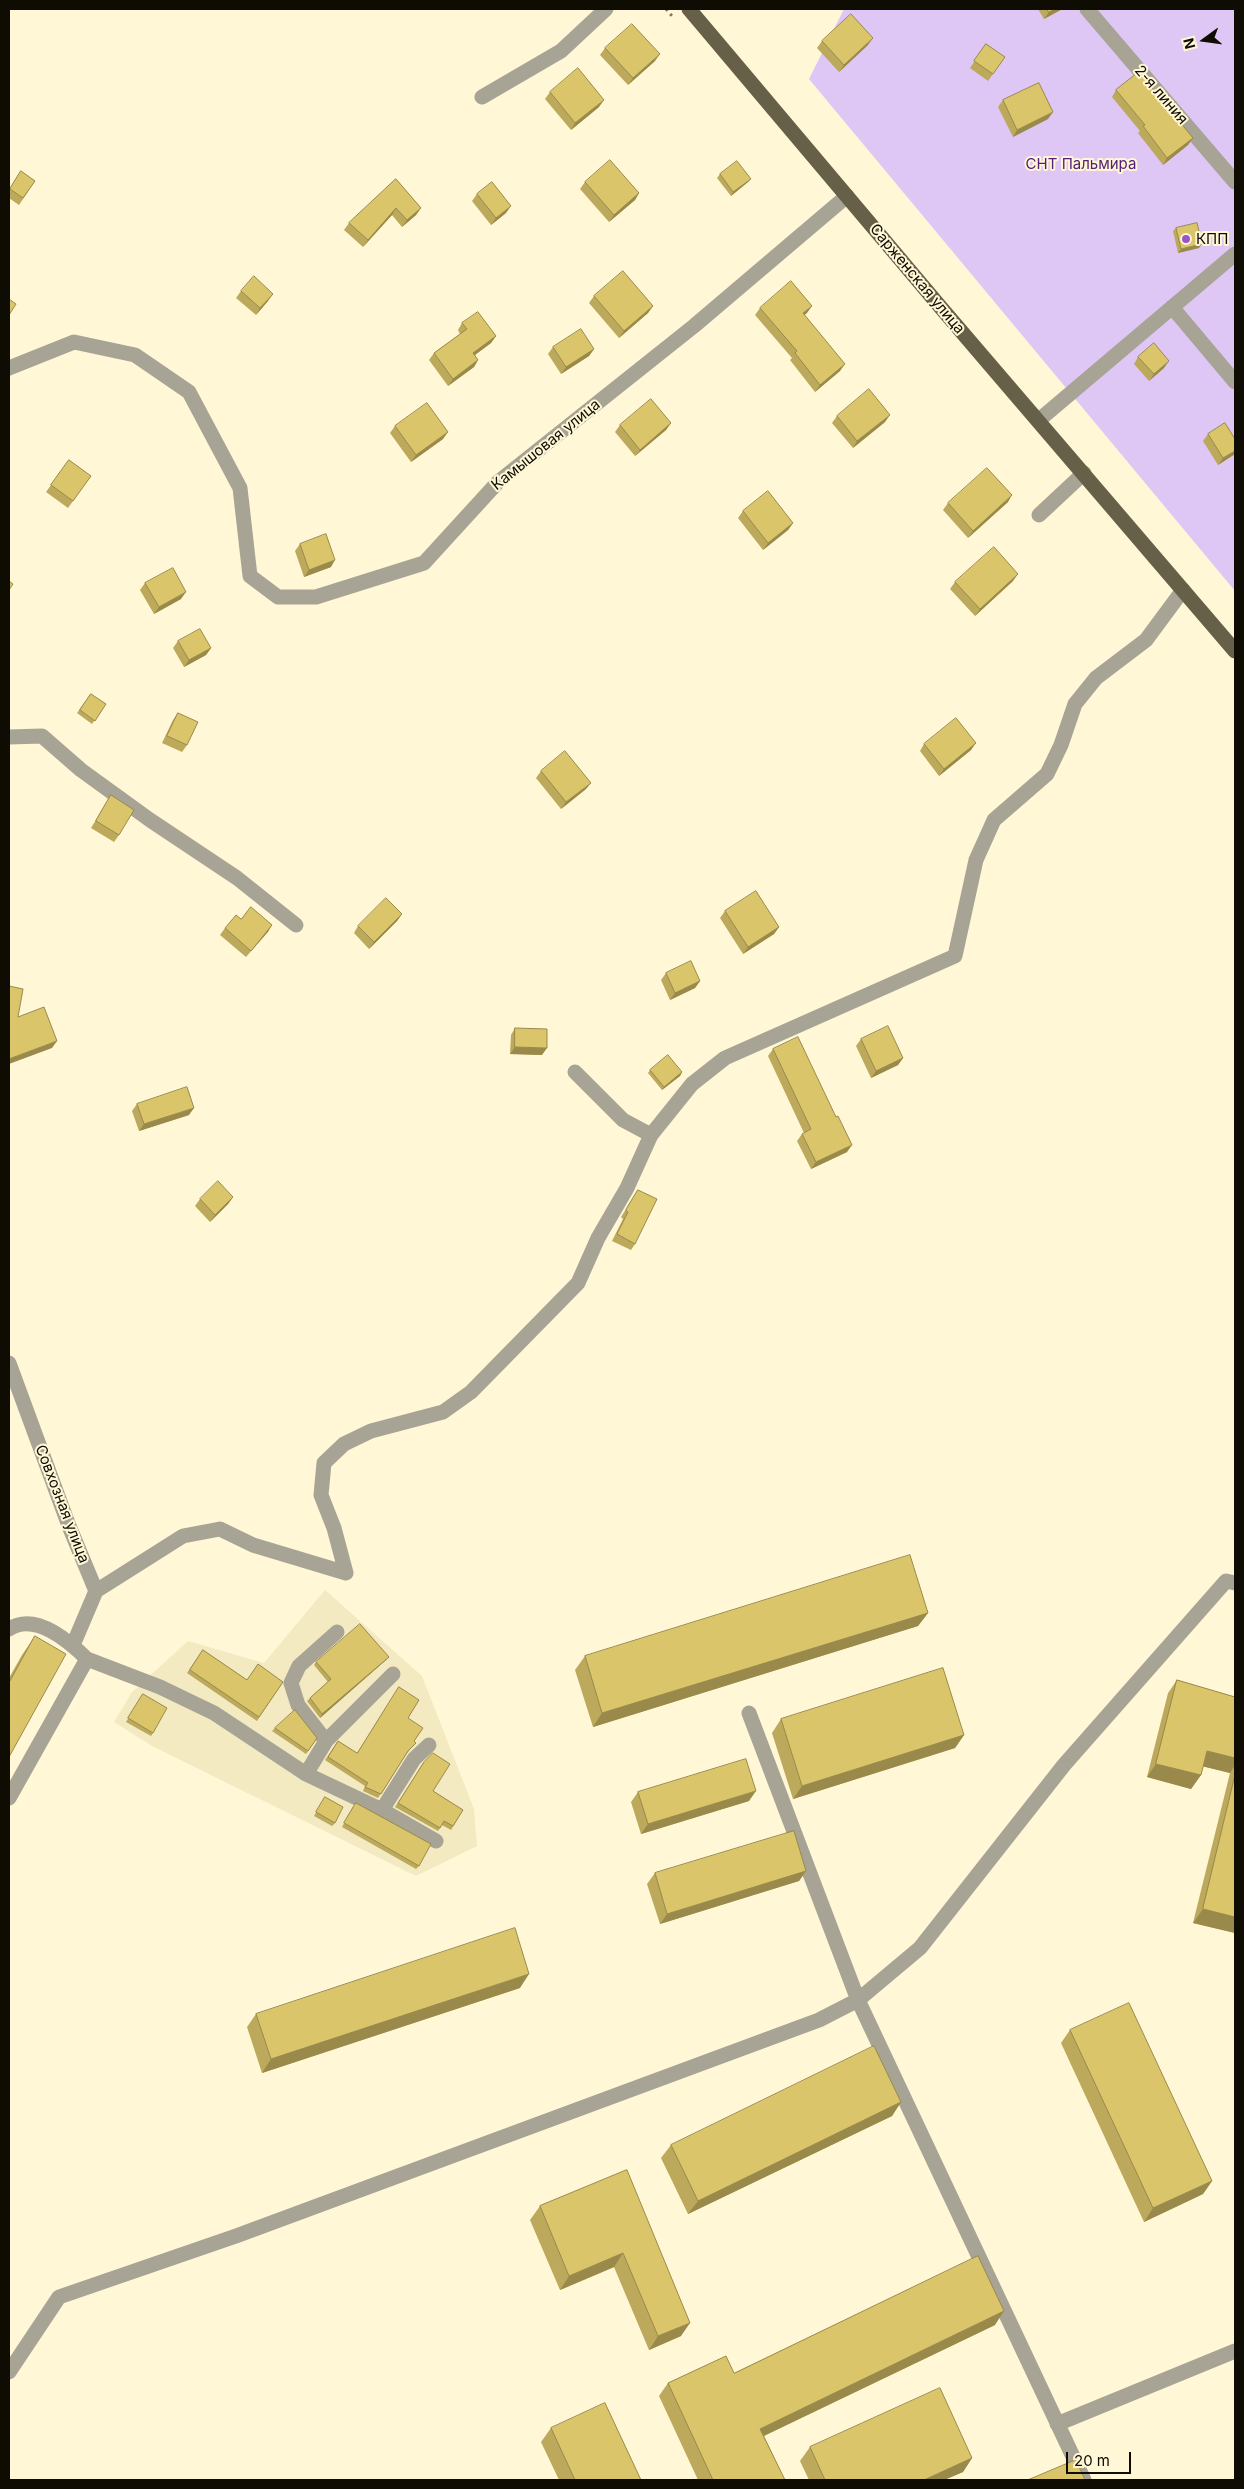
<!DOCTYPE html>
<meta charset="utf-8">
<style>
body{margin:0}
#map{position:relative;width:1244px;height:2489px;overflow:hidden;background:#fff7d6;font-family:Inter,sans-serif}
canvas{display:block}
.frame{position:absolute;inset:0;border:10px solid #0e0c03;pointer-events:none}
.north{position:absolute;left:1179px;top:15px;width:50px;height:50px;-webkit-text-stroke:4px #fff7d6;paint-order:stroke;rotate:256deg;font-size:14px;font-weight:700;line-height:20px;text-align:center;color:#0e0c03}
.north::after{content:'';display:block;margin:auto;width:18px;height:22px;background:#0e0c03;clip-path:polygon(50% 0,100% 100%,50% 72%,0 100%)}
.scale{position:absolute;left:1066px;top:2452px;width:65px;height:22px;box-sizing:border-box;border:2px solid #0e0c03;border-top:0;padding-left:6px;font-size:15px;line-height:18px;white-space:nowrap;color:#0e0c03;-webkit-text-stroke:4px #fff7d6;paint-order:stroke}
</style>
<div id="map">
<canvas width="1244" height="2489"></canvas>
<div class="frame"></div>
<div class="north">N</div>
<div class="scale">20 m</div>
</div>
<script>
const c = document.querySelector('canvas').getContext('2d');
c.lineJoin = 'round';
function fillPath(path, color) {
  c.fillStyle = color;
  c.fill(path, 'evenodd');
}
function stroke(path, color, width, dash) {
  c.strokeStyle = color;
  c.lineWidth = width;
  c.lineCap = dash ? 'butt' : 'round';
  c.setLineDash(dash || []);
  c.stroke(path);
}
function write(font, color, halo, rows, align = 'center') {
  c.font = font + ' Inter,sans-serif';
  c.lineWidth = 4;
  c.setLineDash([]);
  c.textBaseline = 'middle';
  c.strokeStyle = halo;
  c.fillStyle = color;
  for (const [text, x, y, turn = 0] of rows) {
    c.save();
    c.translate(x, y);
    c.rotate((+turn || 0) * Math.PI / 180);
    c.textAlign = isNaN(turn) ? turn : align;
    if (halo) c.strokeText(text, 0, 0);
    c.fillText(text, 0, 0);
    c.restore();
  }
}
const built = new Path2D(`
 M325,1590L422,1676L474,1809L477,1846L416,1876L152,1746L114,1722L132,1692L188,1641L264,1663Z`);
const green = new Path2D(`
 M844,9H1235V591L809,79Z`);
const path = new Path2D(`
 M666,9L672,16`);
const minor = new Path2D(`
 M1087,9L1235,182
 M482,97L561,51L606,9
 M1172,307L1235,382
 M9,368L74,342L135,355L189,392L240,488L250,576L278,597H316L424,563L498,482L694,326L847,196
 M1039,420L1235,254
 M1039,515L1084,473
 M9,737L42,736L81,770L150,820L237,878L296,925
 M575,1072L623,1120L651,1135L692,1084L725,1058L955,956L976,860L994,820L1047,774L1061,745L1075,704L1096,678L1146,640L1183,590
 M9,1363L69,1526L96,1591L73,1645
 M96,1591L183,1536L220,1529L253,1545L346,1573L334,1528L321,1495L324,1463L344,1444L371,1431L443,1412L471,1392L578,1283L598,1238L627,1188L651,1135
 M9,1629C35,1612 69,1641 87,1659L9,1798
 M87,1659L160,1687L214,1713L306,1774L382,1810L436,1841
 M749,1713L858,2000L1084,2480
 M326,1741L298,1705L291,1683L299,1666L337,1632
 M306,1774L326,1741L393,1674
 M382,1810L414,1759L429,1745
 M9,2372L59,2297L236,2236L819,2020L858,2000L920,1948L1064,1765L1226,1581L1235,1583
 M1057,2424L1235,2351`);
const major = new Path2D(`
 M689,9L937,303L1235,651`);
const wall = new Path2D(`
 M1038,9H1063L1044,19Z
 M822,41L868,45L839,72L817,48Z
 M986,44L1005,57L988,81L970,68Z
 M605,48L655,61L628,85L600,55Z
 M1116,90L1193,138L1188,145L1163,165L1138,133L1140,131L1112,97Z
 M550,92L599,107L571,130L545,99Z
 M1003,100L1048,119L1013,137L998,107Z
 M21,171L35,181L19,205L9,198V190Z
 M720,174L748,182L731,196L717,178Z
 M396,179L421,208L416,215L402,227L392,215L363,247L344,230L349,223Z
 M585,182L639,193L635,200L609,222L580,189Z
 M477,194L506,213L491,225L472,201Z
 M1176,228L1199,248L1178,253L1173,231Z
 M241,291L268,301L256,315L236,298Z
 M594,296L653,306L648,313L619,338L589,303Z
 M760,308L807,313L804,315L840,371L815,392L790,360L792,358L755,315Z
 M462,323L496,336L491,343L475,355L478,360L474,367L448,386L429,360L434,353L460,334L458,330Z
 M553,347L594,349L589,356L561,374L548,354Z
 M1138,357L1164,368L1149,381L1134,364Z
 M837,416L885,422L853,448L832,423Z
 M671,423L666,430L635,456L615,432L620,425Z
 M395,426L443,439L411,462L390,433Z
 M1208,434L1235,439V454L1218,465L1203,441Z
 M69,460L91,476L68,508L46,492Z
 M1008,502L968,538L943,510L948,503Z
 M743,511L793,523L788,530L763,550L738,518Z
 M300,544L331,567L304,577L295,551Z
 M1013,581L975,616L950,589L955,582Z
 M145,583L181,599L154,614L140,590Z
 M178,641L211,648L206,655L184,667L173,648Z
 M91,694L106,704L92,724L77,713Z
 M178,713L187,745L182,752L162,743L173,720Z
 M924,744L971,750L939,776L920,751Z
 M541,771L586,789L561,809L536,778Z
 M111,795L119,835L114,842L91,828Z
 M725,911L779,927L774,934L743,954L720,918Z
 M402,914L397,921L369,949L354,933L358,926Z
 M241,919L272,925L246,957L220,935L225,928Z
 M666,973L700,981L695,988L670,1000L661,980Z
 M515,1028L542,1055L510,1054L511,1035Z
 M861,1039L903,1058L898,1065L871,1078L856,1046Z
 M773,1049L836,1117L847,1152L811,1169L797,1141L802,1134L804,1133L768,1056Z
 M650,1070L682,1072L680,1076L662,1090L648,1073Z
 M137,1104L189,1115L139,1131L132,1111Z
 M638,1190L635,1244L631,1250L612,1241L623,1219L621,1217Z
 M233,1197L228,1204L210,1222L195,1206L200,1199Z
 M928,1613L918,1626L593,1727L575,1670L585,1656Z
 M35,1636L9,1757V1678L22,1655Z
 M203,1650L247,1680L283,1682L257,1721L187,1673Z
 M389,1657L386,1660L320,1718L307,1701L310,1698L328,1682L314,1665L316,1662Z
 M1177,1680L1235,1697V1933L1193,1923L1230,1773L1203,1766L1201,1775L1191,1789L1147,1777L1168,1693Z
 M143,1694L153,1733L151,1736L126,1722Z
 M408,1718L414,1741L416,1743L407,1753L378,1798L363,1791L365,1786L325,1760L338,1741L357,1753Z
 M781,1719L964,1735L955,1748L793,1799L772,1733Z
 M275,1728L317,1738L306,1754L272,1731Z
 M424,1762L433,1791L463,1810L451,1830L442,1825L438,1831L395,1807Z
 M638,1792L749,1801L641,1834L631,1802Z
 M325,1797L335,1823L332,1826L314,1816Z
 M353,1807L419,1866L416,1869L342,1827Z
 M806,1871L799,1881L660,1924L647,1884L655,1873Z
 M520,1988L262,2073L247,2027L256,2014Z
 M1070,2030L1212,2181L1203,2194L1144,2222L1061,2043Z
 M901,2102L892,2116L688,2214L661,2158L671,2145Z
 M627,2170L681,2336L649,2350L614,2267L560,2290L530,2220L540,2206Z
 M995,2325L764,2436L785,2480H698L659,2396L668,2383L734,2373Z
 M551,2428L641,2480H559L541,2442Z
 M810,2447L972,2458L963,2472L944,2480H809L800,2461Z`);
const shadedWall = new Path2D(`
 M1055,9H1062L1044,19L1049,12Z
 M873,38L868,45L839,72L844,65Z
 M660,54L655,61L628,85L633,78Z
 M604,100L599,107L571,130L575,123Z
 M1053,112L1048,119L1013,137L1017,130Z
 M1193,138L1188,145L1163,165L1167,158Z
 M751,179L748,182L731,196L733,192Z
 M639,193L635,200L609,222L614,215Z
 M511,206L506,213L491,225L496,218Z
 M396,208L392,215L363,247L368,240Z
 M421,208L416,215L402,227L407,220Z
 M1202,244L1199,248L1178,253L1181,249Z
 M273,294L268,301L256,315L260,308Z
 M653,306L648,313L619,338L624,331Z
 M812,306L807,313L798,320L803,313Z
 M496,336L491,343L468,360L473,353Z
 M594,349L589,356L561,374L566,367Z
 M478,360L474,367L448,386L453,379Z
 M1169,361L1164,368L1149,381L1154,374Z
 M845,364L840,371L815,392L820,385Z
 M890,415L885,422L853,448L857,441Z
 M671,423L666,430L635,456L640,450Z
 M448,432L443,439L411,462L416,455Z
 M1235,451V454L1218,465L1223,458Z
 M1012,495L1008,502L968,538L973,531Z
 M793,523L788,530L763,550L768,543Z
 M335,560L331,567L304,577L309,570Z
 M1018,574L1013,581L975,616L980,609Z
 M186,592L181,599L154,614L159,607Z
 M211,648L206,655L184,667L189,660Z
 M976,743L971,750L939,776L944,769Z
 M591,783L586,789L561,809L566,802Z
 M402,914L397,921L369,949L374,942Z
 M272,925L268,932L246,957L251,951Z
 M779,927L774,934L743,954L748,947Z
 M700,981L695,988L670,1000L675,993Z
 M57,1041L52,1048L9,1064V1059Z
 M515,1047L547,1048L542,1055L510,1054Z
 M903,1058L898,1065L871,1078L876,1071Z
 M682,1072L680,1076L662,1090L664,1087Z
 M194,1108L189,1115L139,1131L144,1124Z
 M852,1145L847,1152L811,1169L816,1162Z
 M233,1197L228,1204L210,1222L215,1215Z
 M928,1613L918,1626L593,1727L602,1713Z
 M389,1657L386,1660L320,1718L322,1714Z
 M964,1735L955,1748L793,1799L802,1786Z
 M1207,1751L1235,1758V1765L1230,1773L1197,1765Z
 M1156,1764L1201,1775L1191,1789L1147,1777Z
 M756,1791L749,1801L641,1834L648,1824Z
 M806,1871L799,1881L660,1924L667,1914Z
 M1203,1909L1235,1917V1933L1193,1923Z
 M529,1974L520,1988L262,2073L271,2059Z
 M901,2102L892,2116L688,2214L698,2201Z
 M1212,2181L1203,2194L1144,2222L1153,2208Z
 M623,2253L614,2267L560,2290L569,2276Z
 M1004,2311L995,2325L751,2442L760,2429Z
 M690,2323L681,2336L649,2350L658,2336Z
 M972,2458L963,2472L944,2480H924Z`);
const building = new Path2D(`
 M1047,9H1055L1049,12Z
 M851,14L873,38L844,65L822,41Z
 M632,24L660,54L633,78L605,48Z
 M986,44L1005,57L993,74L974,61Z
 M578,68L604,100L575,123L550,92Z
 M1139,72L1193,138L1167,158L1143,126L1145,125L1116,90Z
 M1039,83L1053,112L1017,130L1003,100Z
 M610,160L639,193L614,215L585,182Z
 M737,161L751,179L733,192L720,174Z
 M21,171L35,181L23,198L10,189Z
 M396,179L421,208L407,220L396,208L368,240L349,223Z
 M492,182L511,206L496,218L477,194Z
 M1197,223L1202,244L1181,249L1176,228Z
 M623,271L653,306L624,331L594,296Z
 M254,276L273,294L260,308L241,291Z
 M791,281L812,306L803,313L845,364L820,385L795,353L797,351L760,308Z
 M9,299L16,304L9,315Z
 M478,312L496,336L473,353L478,360L453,379L434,353L467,329L462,323Z
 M581,329L594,349L566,367L553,347Z
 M1154,343L1169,361L1154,374L1138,357Z
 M869,389L890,415L857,441L837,416Z
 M651,399L671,423L640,450L620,425Z
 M427,403L448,432L416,455L395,426Z
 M1225,423L1235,439V451L1223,458L1208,434Z
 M69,460L91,476L73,501L51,485Z
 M987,468L1012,495L973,531L948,503Z
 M768,491L793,523L768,543L743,511Z
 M326,534L335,560L309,570L300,544Z
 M994,547L1018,574L980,609L955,582Z
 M173,568L186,592L159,607L145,583Z
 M9,581L13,584L9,590Z
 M200,629L211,648L189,660L178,641Z
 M91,694L106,704L95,721L80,710Z
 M178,713L198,722L187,745L167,736Z
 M956,718L976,743L944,769L924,744Z
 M565,751L591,783L566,802L541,771Z
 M111,795L134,810L119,835L96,821Z
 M756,891L779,927L748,947L725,911Z
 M386,898L402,914L374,942L358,926Z
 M251,907L272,925L251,951L225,928L236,915L241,919Z
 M691,961L700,981L675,993L666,973Z
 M9,986L23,989L18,1017L44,1007L57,1041L9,1059Z
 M888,1026L903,1058L876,1071L861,1039Z
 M515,1028L547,1029V1048L515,1047Z
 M798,1037L836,1117L838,1116L852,1145L816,1162L802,1134L811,1129L773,1049Z
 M668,1055L682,1072L664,1087L650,1070Z
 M187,1087L194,1108L144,1124L137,1104Z
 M218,1181L233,1197L215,1215L200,1199Z
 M638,1190L657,1199L635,1244L617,1234L628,1212L626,1210Z
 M910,1555L928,1613L602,1713L585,1656Z
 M360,1624L389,1657L322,1714L310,1698L331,1679L316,1662Z
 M35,1636L66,1654L9,1757V1683Z
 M203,1650L247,1680L258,1664L283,1682L259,1717L190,1670Z
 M943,1668L964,1735L802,1786L781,1719Z
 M1177,1680L1235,1697V1758L1207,1751L1201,1775L1156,1764Z
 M399,1687L419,1700L408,1718L423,1728L414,1741L416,1743L408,1751L381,1794L365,1787L368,1783L328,1757L338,1741L357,1753Z
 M143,1694L167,1708L153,1733L128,1718Z
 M295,1710L317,1738L308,1751L275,1728Z
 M433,1753L450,1764L433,1791L463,1810L453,1826L444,1821L440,1828L398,1803L424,1762Z
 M746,1759L756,1791L648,1824L638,1792Z
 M1235,1775V1917L1203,1909Z
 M325,1797L343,1807L335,1823L316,1812Z
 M356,1803L431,1844L419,1866L344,1823Z
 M794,1831L806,1871L667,1914L655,1873Z
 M515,1928L529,1974L271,2059L256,2014Z
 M1129,2003L1212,2181L1153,2208L1070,2030Z
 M874,2046L901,2102L698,2201L671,2145Z
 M627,2170L690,2323L658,2336L623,2253L569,2276L540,2206Z
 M978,2256L1004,2311L760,2429L785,2480H713L668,2383L726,2356L734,2373Z
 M940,2388L972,2458L924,2480H825L810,2447Z
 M605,2403L641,2480H575L551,2428Z
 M1076,2460L1085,2480H1028Z`);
const markers = [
 [1186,239,5,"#9956cb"]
];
const streetNames = [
 ["2-я линия",1161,95,49],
 ["Сарженская улица",917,279,50],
 ["Камышовая улица",546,445,-39],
 ["Совхозная улица",62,1504,69]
];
const parkNames = [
 ["СНТ Пальмира",1081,164]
];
const poiNames = [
 ["КПП",1196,239]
];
fillPath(built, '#f3eac1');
fillPath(green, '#dec6f5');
stroke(path, '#7d7864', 3, [2.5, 4]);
stroke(minor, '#a7a496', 15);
stroke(major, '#666048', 15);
fillPath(wall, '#bca95c');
fillPath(shadedWall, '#998a4b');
fillPath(building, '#dbc56b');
stroke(building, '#998a4b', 1);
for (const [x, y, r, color] of markers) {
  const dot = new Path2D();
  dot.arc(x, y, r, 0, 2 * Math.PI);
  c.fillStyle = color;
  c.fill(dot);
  stroke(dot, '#fff7d6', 2);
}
write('15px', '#0e0c03', '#fff7d6', streetNames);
write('15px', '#552178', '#fff7d6', parkNames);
write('15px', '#0e0c03', '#fff7d6', poiNames, 'left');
</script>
